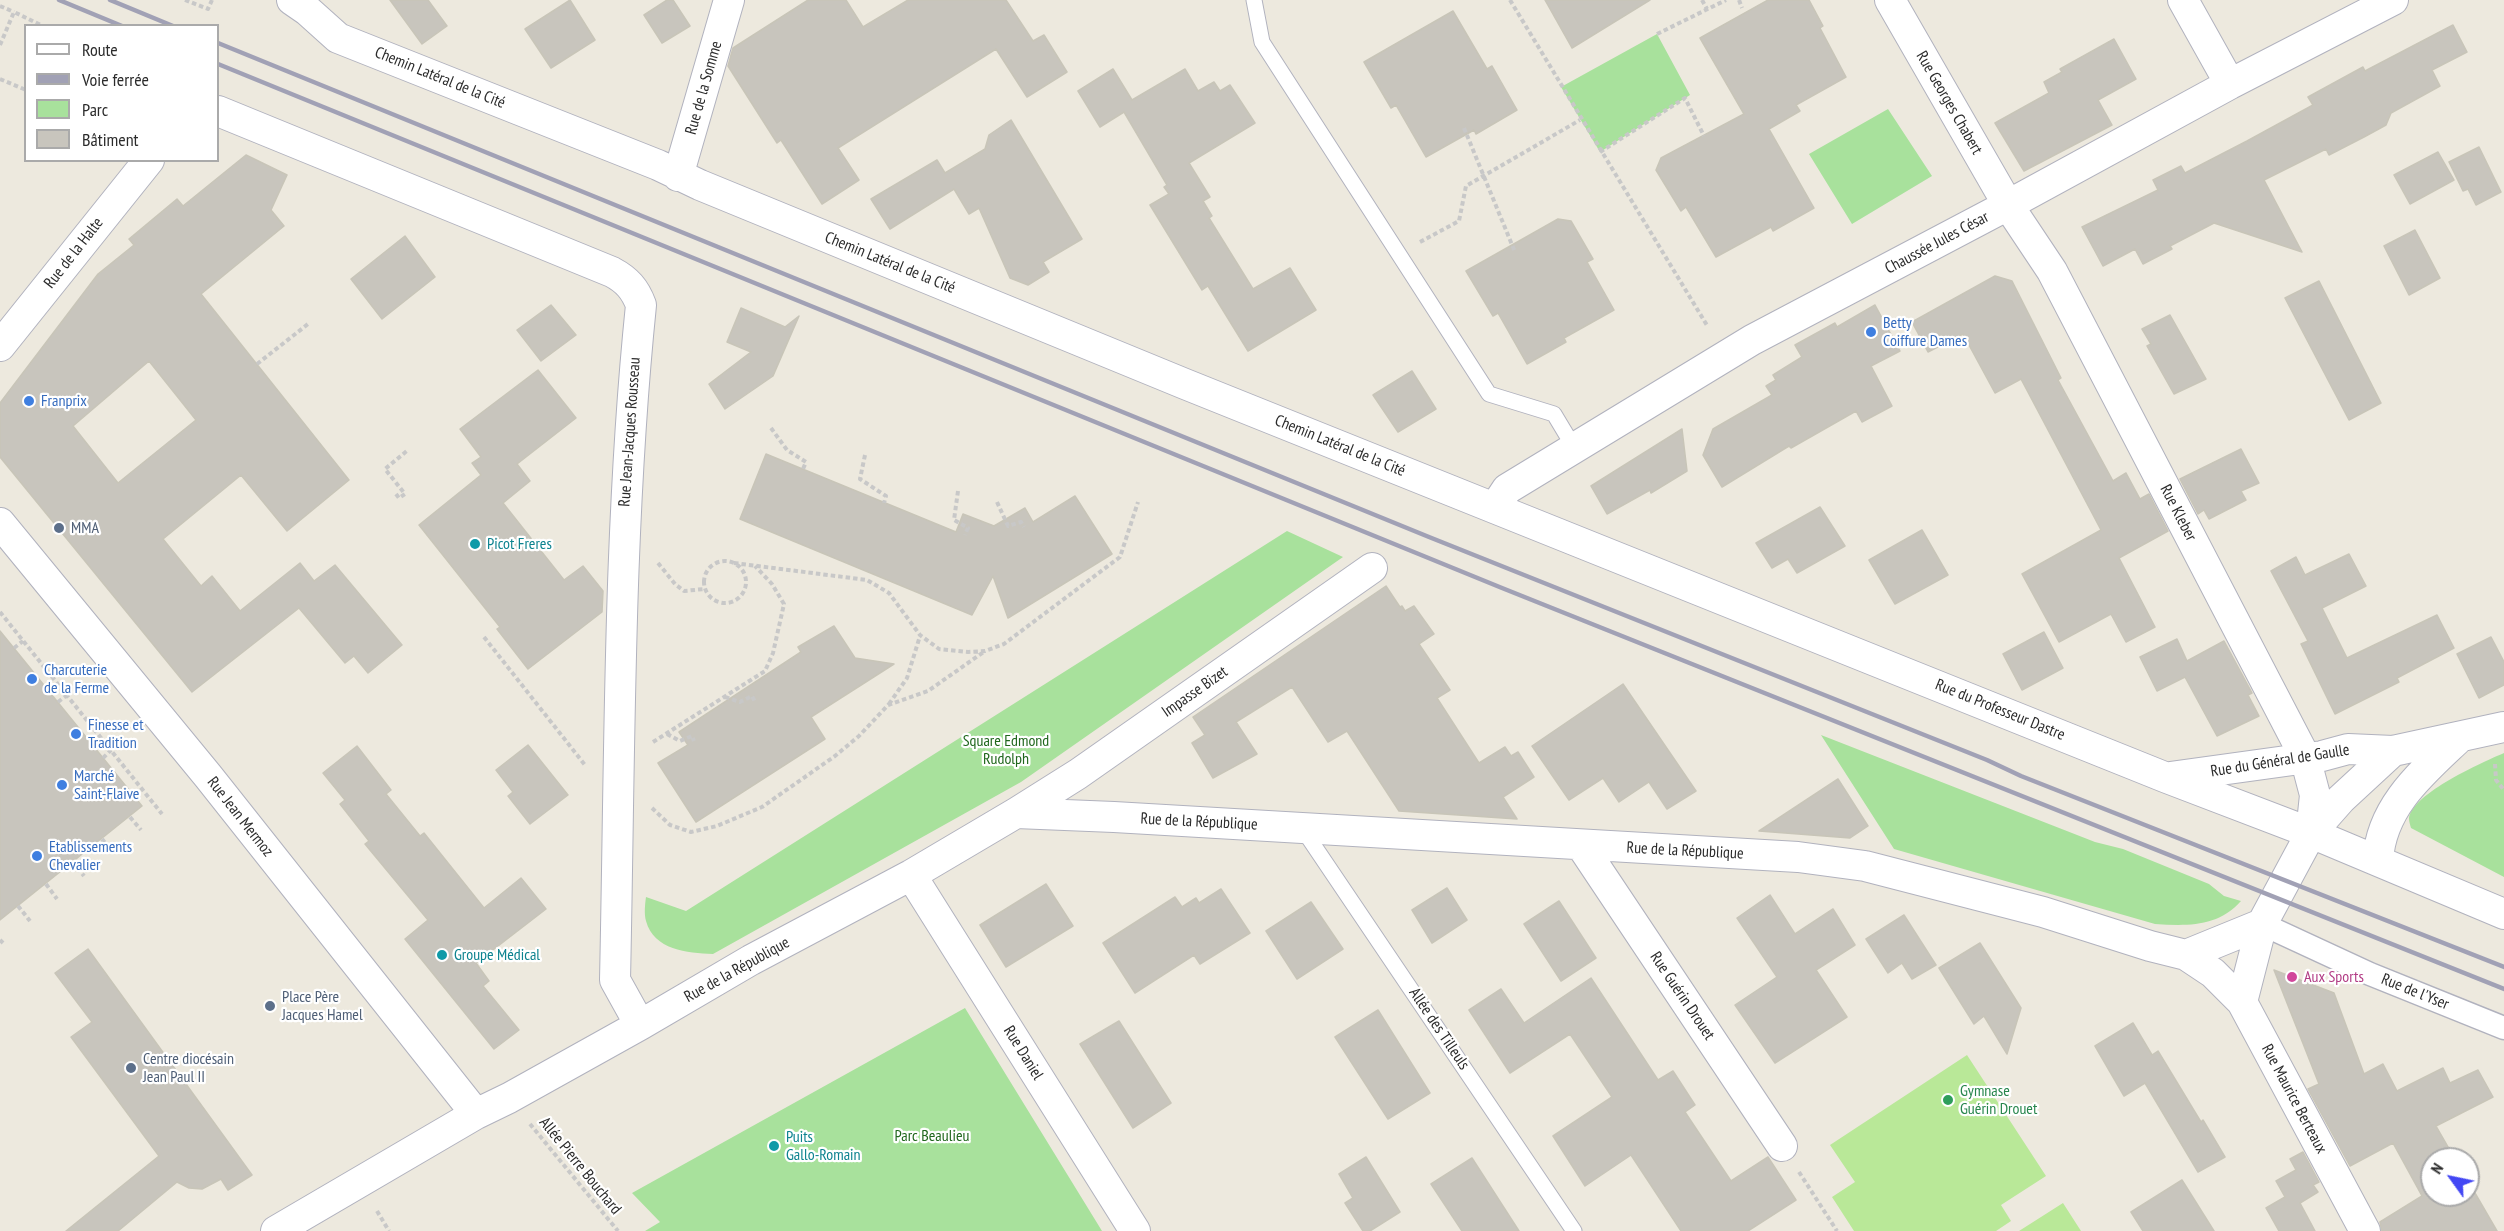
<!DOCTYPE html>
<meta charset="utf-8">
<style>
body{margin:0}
#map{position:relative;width:2504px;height:1231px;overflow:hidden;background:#ede9de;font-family:"PT Sans Narrow",sans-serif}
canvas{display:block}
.legend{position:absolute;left:24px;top:24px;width:195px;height:138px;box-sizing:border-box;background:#fff;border:2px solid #aaa;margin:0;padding:8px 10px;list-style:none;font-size:18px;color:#2b2b2b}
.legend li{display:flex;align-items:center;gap:12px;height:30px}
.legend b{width:30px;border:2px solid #aaa}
.north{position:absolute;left:2420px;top:1147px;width:60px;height:60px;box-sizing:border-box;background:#fff;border:2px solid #aaa;border-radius:50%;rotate:303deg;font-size:16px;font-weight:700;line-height:24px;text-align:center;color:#2b2b2b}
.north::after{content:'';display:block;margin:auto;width:21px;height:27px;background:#4347f4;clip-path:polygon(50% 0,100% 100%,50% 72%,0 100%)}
</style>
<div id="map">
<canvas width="2504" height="1231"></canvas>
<ul class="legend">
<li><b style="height:8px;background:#fff"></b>Route</li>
<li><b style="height:8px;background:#a1a1b5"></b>Voie ferrée</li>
<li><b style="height:16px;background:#a8e19c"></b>Parc</li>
<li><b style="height:16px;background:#c8c5bd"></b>Bâtiment</li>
</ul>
<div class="north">N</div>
</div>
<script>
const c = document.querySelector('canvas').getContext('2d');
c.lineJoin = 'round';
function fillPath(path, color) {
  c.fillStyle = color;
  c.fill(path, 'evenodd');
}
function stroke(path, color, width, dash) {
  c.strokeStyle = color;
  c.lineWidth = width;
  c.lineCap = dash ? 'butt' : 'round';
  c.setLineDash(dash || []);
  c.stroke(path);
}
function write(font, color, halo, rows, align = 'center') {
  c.font = font + ' "PT Sans Narrow",sans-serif';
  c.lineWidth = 4.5;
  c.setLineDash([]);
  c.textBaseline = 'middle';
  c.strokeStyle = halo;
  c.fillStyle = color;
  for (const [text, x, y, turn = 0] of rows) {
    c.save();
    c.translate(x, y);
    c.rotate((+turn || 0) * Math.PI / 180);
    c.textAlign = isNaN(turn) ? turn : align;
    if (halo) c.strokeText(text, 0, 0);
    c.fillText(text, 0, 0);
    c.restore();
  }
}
const green = new Path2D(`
 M1657,34L1690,95L1600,152L1561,87Z
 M1888,109L1932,176L1852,224L1809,154Z
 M1287,531L1343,557L1021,782L713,954C687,953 654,950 646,921C644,914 645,904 646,897L686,911Z
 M1821,735L2095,842L2123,849L2209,884L2224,896L2241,901C2218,927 2188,926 2155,924L1894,849Z
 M2504,753V877L2411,828C2410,825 2409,821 2409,818C2413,793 2483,762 2504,753Z
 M965,1008L1102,1231H645L660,1222L632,1193Z`);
const pitch = new Path2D(`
 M1967,1055L2046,1176L2001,1205L2011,1221L1996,1231H1854L1832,1197L1855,1182L1830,1145Z
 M2063,1203L2081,1231H2019Z`);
const building = new Path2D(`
 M390,0H428L447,26L422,44Z
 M570,0L595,40L551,68L525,29Z
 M667,0H673L690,26L662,43L644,15Z
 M808,0H846L863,27L908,0H1006L1033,41L1044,35L1067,72L1027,97L996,49L838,148L859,180L822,204L781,140L777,143L728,66L733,48Z
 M1545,0H1650L1572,48Z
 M1768,0H1809L1823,26L1820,28L1846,77L1796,105L1800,111L1769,129L1814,208L1773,231L1771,227L1716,257L1686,207L1681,211L1656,170L1661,158L1744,114L1700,38Z
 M1453,11L1487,69L1492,66L1517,110L1476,134L1474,130L1426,157L1396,105L1391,108L1364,62Z
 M2453,25L2467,52L2432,70L2440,86L2391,113L2386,125L2364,137L2329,155L2326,149L2264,180L2302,252L2214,223L2170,246L2172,249L2143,264L2135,249L2103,266L2082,227L2158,190L2153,180L2181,166L2185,173L2247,141L2313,105L2308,97L2363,67L2365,71Z
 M2114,39L2136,79L2098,100L2112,125L2024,171L1995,123L2049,93L2044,82L2062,72L2060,69Z
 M1113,69L1132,100L1185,69L1198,91L1214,82L1220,91L1230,85L1255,123L1189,163L1210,197L1203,201L1212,216L1209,218L1253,289L1290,268L1316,310L1248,351L1208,286L1202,290L1150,205L1169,194L1164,187L1167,185L1124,112L1100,127L1078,91Z
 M1011,120L1082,239L1043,262L1049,272L1028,285L1010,278L979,208L969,214L954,189L890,229L871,199L937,160L945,173L985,149L989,135Z
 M2479,147L2501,192L2476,205L2468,189L2463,191L2449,162Z
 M2438,152L2454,180L2410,204L2394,175Z
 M246,155L287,175L271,210L284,226L201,294L349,480L287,531L241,475L163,539L201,586L212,576L240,611L300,563L314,581L335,565L402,645L368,673L354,656L345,663L299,608L192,692L0,457V403L98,274L134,245L129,239L177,199L183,206ZM149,361L196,420L118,483L73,426Z
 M1558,219L1571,221L1593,259L1587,262L1614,310L1564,338L1566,342L1527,364L1498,313L1493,316L1466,271Z
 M2415,230L2440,278L2409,295L2384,246Z
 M405,236L435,277L382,319L351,279Z
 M1995,276L2012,281L2061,378L2058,380L2113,481L2126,473L2140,499L2149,494L2168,531L2119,558L2155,627L2126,642L2111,614L2059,642L2022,574L2101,530L2021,379L1995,393L1963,334L1928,352L1912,322Z
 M2319,281L2381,403L2349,420L2285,298Z
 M551,305L576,335L541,361L517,330Z
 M1875,305L1900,351L1871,366L1892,406L1862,422L1856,411L1791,448L1789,446L1722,487L1703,455L1713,429L1772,395L1766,386L1776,380L1773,375L1802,357L1795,345L1835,323L1837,327Z
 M741,308L785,327L799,316L773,376L725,409L709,384L751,352L727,342Z
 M2170,315L2206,379L2174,394L2147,346L2151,344L2142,329Z
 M538,370L576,418L517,464L530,481L503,503L564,580L583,566L603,591L602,612L528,669L497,629L500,627L419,525L481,475L472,463L481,457L460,429Z
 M1412,371L1436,409L1398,432L1373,395Z
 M1682,429L1687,471L1651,493L1650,490L1607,514L1591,486Z
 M2241,449L2259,483L2241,491L2246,500L2209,519L2204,510L2198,514L2180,479Z
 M766,454L956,532L963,514L994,526L1025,508L1033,522L1075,496L1112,554L1008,618L993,576L972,615L740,519Z
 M1820,507L1845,546L1797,573L1788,559L1772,568L1756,543Z
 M1922,530L1948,575L1895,604L1869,560Z
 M2349,554L2366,586L2322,608L2347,658L2437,615L2454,648L2397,678L2399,682L2335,714L2301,644L2308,641L2271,571L2296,557L2305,575Z
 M1386,586L1400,607L1402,606L1405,611L1414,606L1434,634L1419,644L1450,690L1437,698L1479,763L1505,747L1511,756L1518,752L1534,777L1503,797L1517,819L1399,811L1347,731L1328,742L1292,687L1236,722L1257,754L1213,778L1192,743L1205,735L1193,717Z
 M834,626L855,658L894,664L811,717L825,739L696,822L658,763L688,745L679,732L801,652L798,647Z
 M0,631L142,806L0,920Z
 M2044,632L2063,668L2022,690L2003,654Z
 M2491,637L2504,662V685L2479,698L2457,654Z
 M2177,639L2187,661L2224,641L2252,693L2248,695L2259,716L2217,736L2185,677L2157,691L2140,657Z
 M1623,684L1696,791L1667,809L1649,782L1619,802L1603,778L1569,800L1532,746Z
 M528,745L568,795L530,824L508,796L513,792L496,770Z
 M357,746L391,790L386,794L420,836L424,833L484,908L521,878L546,909L476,963L489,981L483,986L519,1030L494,1049L405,939L428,920L365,844L369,841L340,804L345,800L323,773Z
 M1838,779L1868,826L1850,838L1759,831Z
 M1046,884L1073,926L1006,967L980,925Z
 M1447,888L1467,920L1432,943L1412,910Z
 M1221,889L1250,933L1200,964L1194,955L1135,993L1103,943L1175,897L1182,907L1196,898L1199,903Z
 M1770,895L1795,934L1833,909L1855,945L1816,970L1847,1017L1775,1063L1735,1005L1777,977L1737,918Z
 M1559,901L1596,958L1561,981L1524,924Z
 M1311,902L1343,949L1297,979L1266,931Z
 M1904,915L1936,965L1912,979L1902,963L1888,973L1866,939Z
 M1980,943L2021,1008L2007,1054L1984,1016L1974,1024L1939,968Z
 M88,949L252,1175L228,1190L221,1179L202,1189L189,1188L177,1182L118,1231H66L159,1156L71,1037L92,1022L55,973Z
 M2274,970L2334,993L2364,1074L2383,1064L2397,1091L2443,1068L2450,1083L2478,1070L2493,1097L2436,1126L2455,1159H2432V1195H2468V1181L2497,1231H2382L2380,1222L2422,1196L2393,1143L2350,1166L2308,1089L2319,1084Z
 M1591,978L1658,1080L1673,1071L1695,1105L1685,1112L1731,1181L1768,1157L1796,1200L1748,1231H1681L1631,1155L1585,1186L1553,1136L1612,1097L1570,1034L1510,1073L1469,1010L1501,989L1524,1023Z
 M1378,1010L1430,1093L1388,1119L1335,1037Z
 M1119,1021L1171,1103L1133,1128L1080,1044Z
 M2133,1023L2152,1055L2158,1051L2201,1122L2203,1120L2225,1157L2198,1172L2145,1083L2124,1096L2095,1046Z
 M2303,1152L2319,1182L2313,1185L2318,1192L2300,1203L2315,1231H2279L2266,1208L2285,1197L2276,1181L2296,1170L2290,1159Z
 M1366,1157L1400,1212L1370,1231H1363L1345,1203L1353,1198L1339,1174Z
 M1472,1158L1519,1231H1462L1431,1184Z
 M2182,1180L2214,1231H2143L2131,1212Z`);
const path = new Path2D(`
 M185,0L208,9L212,0
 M1510,0L1708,327
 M1702,0L1707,9
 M1739,0L1742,8
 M0,6L14,12
 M1657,34L1726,0
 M0,45L14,12L43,26
 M0,79L26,90
 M1464,128L1515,252
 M1600,152L1685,98L1704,136
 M1420,242L1459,221L1466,186L1580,120
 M257,364L308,324
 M771,428L787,450L806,462L803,469
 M865,455L860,479L886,496L884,503
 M958,491L954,520L968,528L965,535
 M396,494L399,498L405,494L385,469L408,450
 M997,502L1008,526L1021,522L1024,527
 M704 582a21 21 0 1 1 42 0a21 21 0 1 1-42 0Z
 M658,563L675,584L684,591L704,589
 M734,563L867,580L889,593L920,635L939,649L968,652L985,651L1004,644L1120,557L1138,502
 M0,612L162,814
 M484,637L585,765
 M14,648L23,641
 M725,697L740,702L752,696L755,702
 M58,702L67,695
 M889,704L907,678L920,636
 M667,734L680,741L692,736L694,741
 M653,742L765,671L773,653L784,604L772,584L755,566
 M103,758L111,750
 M2495,764L2496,780L2504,790
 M652,808L670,825L691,832L717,826L762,807L835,756L859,736L888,705L928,691L985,651
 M130,817L141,830
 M102,839L113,853
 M73,862L84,876
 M46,884L57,899
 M18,906L30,921
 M0,940L3,943
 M530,1124L618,1231
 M1799,1172L1837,1231
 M377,1211L389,1231`);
const service = new Path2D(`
 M1254,0L1262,42L1489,394L1554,414L1575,449
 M1302,828L1574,1231`);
const pedestrian = new Path2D(`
 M2262,924L2370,974L2504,1028`);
const minor = new Path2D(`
 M292,0L308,11L338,38L658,165L700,185L1185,384L2167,778L2311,833L2504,914
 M1890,0L2008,205L2052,271L2305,757L2315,795L2311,833
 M2183,0L2230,84
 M218,111L612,272C627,280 635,289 641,305C618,529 620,755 615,980L640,1025
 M678,176L729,0
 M0,346L149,160
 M1495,507L1507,489L1752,340L2008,205L2230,84L2393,0
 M0,523L208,776L476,1114
 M2170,777L2322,756L2348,749L2393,751L2504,727
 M1016,813L1078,774L1372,568
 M1581,845L1782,1146
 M2378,860C2381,806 2423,772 2460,737
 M911,875L1135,1231
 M2186,955L2262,924
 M2242,1002L2262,924L2311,833L2341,799L2393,751
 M276,1231L476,1114L509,1098L640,1025L751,960L911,875L1016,813L1114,817L1798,857L1865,866L2043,912L2150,946L2186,955L2213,973L2242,1002L2365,1231`);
const rail = new Path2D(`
 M59,0L122,26
 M110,0L173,26
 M218,43L1429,537L1987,760L2021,776L2504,967
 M218,64L1502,588L2504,989`);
const markers = [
 [1871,332,6,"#3f7fe0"],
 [29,401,6,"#3f7fe0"],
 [59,528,6,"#5c6f8a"],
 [475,544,6,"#0f9aa8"],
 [32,679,6,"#3f7fe0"],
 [76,734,6,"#3f7fe0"],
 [62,785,6,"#3f7fe0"],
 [37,856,6,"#3f7fe0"],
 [442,955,6,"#0f9aa8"],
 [2292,977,6,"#d1479c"],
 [270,1006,6,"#5c6f8a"],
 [131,1068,6,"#5c6f8a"],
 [1948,1100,6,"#2e9e5b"],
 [774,1146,6,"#0f9aa8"]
];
const streetNames = [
 ["Chemin Latéral de la Cité",440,78,22],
 ["Rue de la Somme",704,88,-74],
 ["Rue Georges Chabert",1949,103,60],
 ["Chaussée Jules César",1937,243,-28],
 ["Rue de la Halte",74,253,-52],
 ["Chemin Latéral de la Cité",890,263,22],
 ["Rue Jean-Jacques Rousseau",630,432,-86],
 ["Chemin Latéral de la Cité",1340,446,22],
 ["Rue Kleber",2178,513,63],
 ["Impasse Bizet",1195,692,-35],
 ["Rue du Professeur Dastre",2000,710,22],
 ["Rue du Général de Gaulle",2280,761,-9],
 ["Rue Jean Mermoz",240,817,52],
 ["Rue de la République",1199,822,3],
 ["Rue de la République",1685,851,3],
 ["Rue de la République",737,970,-29],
 ["Rue de l'Yser",2415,992,22],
 ["Rue Guérin Drouet",1682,996,56],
 ["Allée des Tilleuls",1439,1029,56],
 ["Rue Daniel",1023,1053,58],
 ["Rue Maurice Berteaux",2294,1099,62],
 ["Allée Pierre Bouchard",580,1166,51]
];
const shopNames = [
 ["Betty",1883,323],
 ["Coiffure Dames",1883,341],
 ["Franprix",41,401],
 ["Charcuterie",44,670],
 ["de la Ferme",44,688],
 ["Finesse et",88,725],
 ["Tradition",88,743],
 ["Marché",74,776],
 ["Saint-Flaive",74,794],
 ["Etablissements",49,847],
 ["Chevalier",49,865]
];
const serviceNames = [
 ["MMA",71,528],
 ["Place Père",282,997],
 ["Jacques Hamel",282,1015],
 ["Centre diocésain",143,1059],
 ["Jean Paul II",143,1077]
];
const cultureNames = [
 ["Picot Freres",487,544],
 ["Groupe Médical",454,955],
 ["Puits",786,1137],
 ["Gallo-Romain",786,1155]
];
const parkNames = [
 ["Square Edmond",1006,741],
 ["Rudolph",1006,759],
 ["Parc Beaulieu",932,1136]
];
const hotelNames = [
 ["Aux Sports",2304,977]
];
const leisureNames = [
 ["Gymnase",1960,1091],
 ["Guérin Drouet",1960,1109]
];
fillPath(green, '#a8e19c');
fillPath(pitch, '#b9e898');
fillPath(building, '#c8c5bd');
stroke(building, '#c8c5b8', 1.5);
stroke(service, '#b1b2be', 17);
stroke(pedestrian, '#b1b2be', 25);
stroke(minor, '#b1b2be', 32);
stroke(path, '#c8c8c8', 4, [4.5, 3]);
stroke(service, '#fff', 15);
stroke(pedestrian, '#fff', 22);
stroke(minor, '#fff', 30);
stroke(rail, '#a1a1b5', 4.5);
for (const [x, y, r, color] of markers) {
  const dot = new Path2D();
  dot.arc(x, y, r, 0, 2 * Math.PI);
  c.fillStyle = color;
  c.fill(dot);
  stroke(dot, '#fff', 2);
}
write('16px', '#2b2b2b', '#fff', streetNames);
write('16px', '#366cbe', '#fff', shopNames, 'left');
write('16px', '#4e5e75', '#fff', serviceNames, 'left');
write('16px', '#0d838f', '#fff', cultureNames, 'left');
write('16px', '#20671d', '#fff', parkNames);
write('16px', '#b23c85', '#fff', hotelNames, 'left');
write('16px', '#27864d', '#fff', leisureNames, 'left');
</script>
